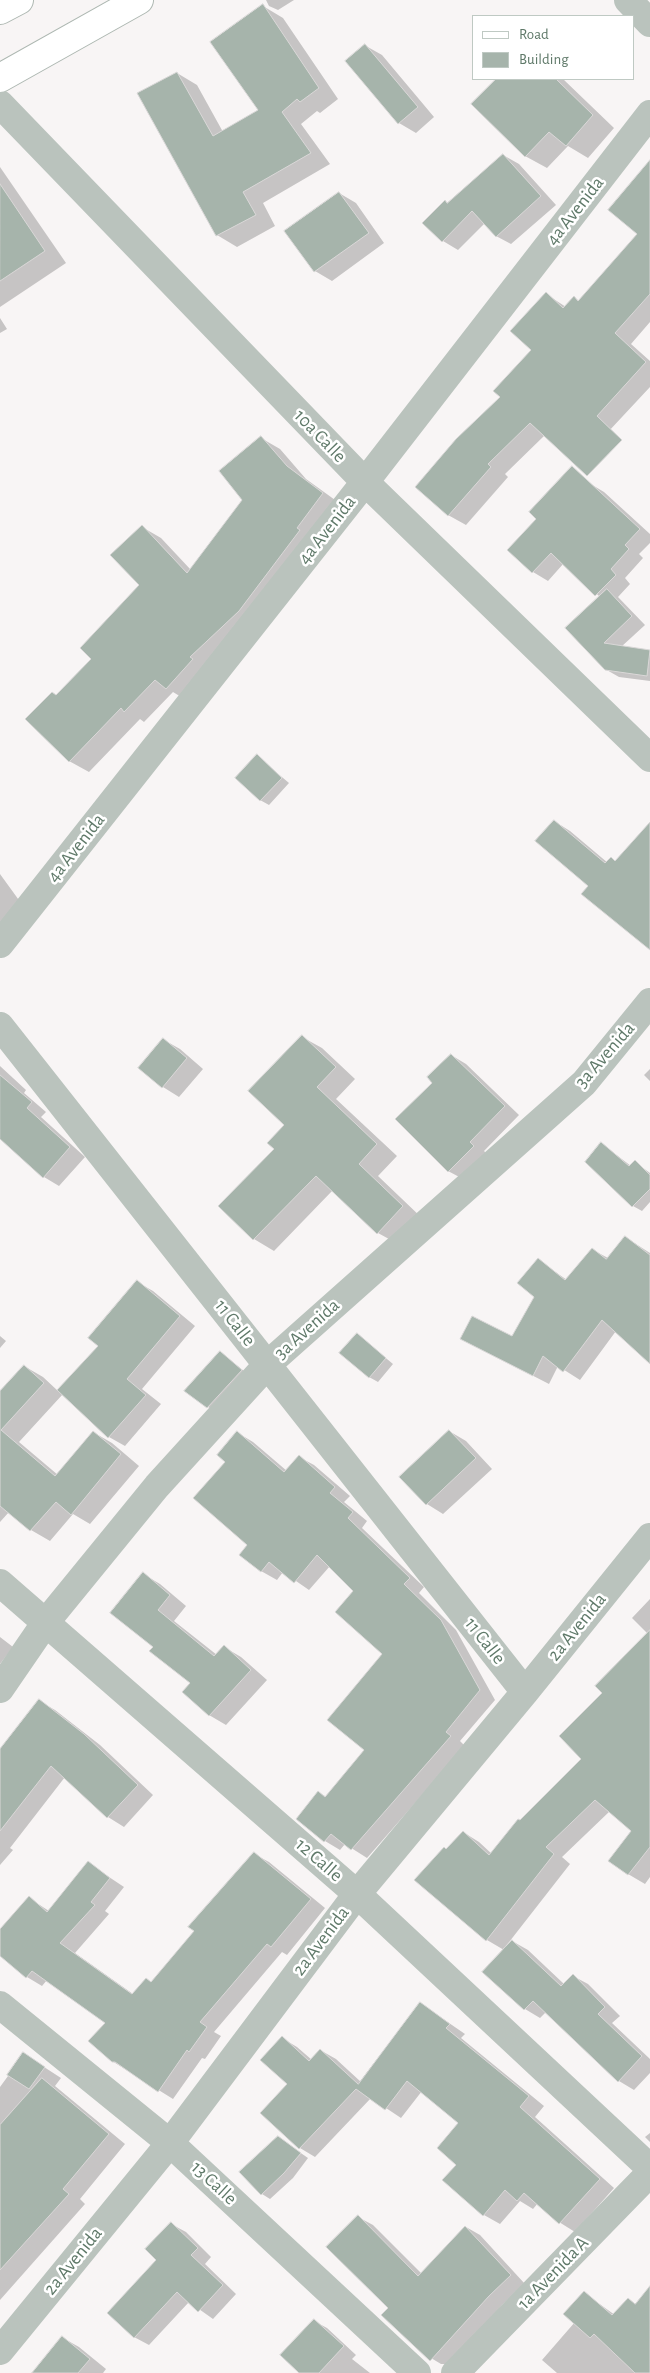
<!DOCTYPE html>
<style>
body{margin:0}
#map{position:relative;width:650px;height:2373px;overflow:hidden;background:#f8f5f5;font-family:"Alegreya Sans",sans-serif}
canvas{display:block}
.legend{position:absolute;left:472px;top:15px;width:162px;height:65px;box-sizing:border-box;background:#fff;border:1px solid #bfc9c3;margin:0;padding:6px 9px;list-style:none;font-size:15px;color:#5f7969}
.legend li{display:flex;align-items:center;gap:10px;height:25px}
.legend b{width:25px;border:1px solid #bfc9c3}
</style>
<div id="map">
<canvas width="650" height="2373"></canvas>
<ul class="legend">
<li><b style="height:6px;background:#fff"></b>Road</li>
<li><b style="height:14px;background:#a6b4ab"></b>Building</li>
</ul>
</div>
<script>
const c = document.querySelector('canvas').getContext('2d');
c.lineJoin = 'round';
function fillPath(path, color) {
  c.fillStyle = color;
  c.fill(path, 'evenodd');
}
function stroke(path, color, width, dash) {
  c.strokeStyle = color;
  c.lineWidth = width;
  c.lineCap = dash ? 'butt' : 'round';
  c.setLineDash(dash || []);
  c.stroke(path);
}
function write(font, color, halo, rows, align = 'center') {
  c.font = font + ' "Alegreya Sans",sans-serif';
  c.lineWidth = 5;
  c.setLineDash([]);
  c.textBaseline = 'middle';
  c.strokeStyle = halo;
  c.fillStyle = color;
  for (const [text, x, y, turn = 0] of rows) {
    c.save();
    c.translate(x, y);
    c.rotate((+turn || 0) * Math.PI / 180);
    c.textAlign = isNaN(turn) ? turn : align;
    if (halo) c.strokeText(text, 0, 0);
    c.fillText(text, 0, 0);
    c.restore();
  }
}
const shadow = new Path2D(`
 M266,0H294L278,10L269,6Z
 M263,6L283,18L338,99L320,113L317,111L301,124L330,164L263,203L275,226L237,247L217,235L177,73L197,85L223,132L259,111Z
 M366,46L382,55L434,117L416,133L399,123L347,61Z
 M498,79H563L614,128L588,158L568,146L547,168L525,156L473,104Z
 M503,155L519,164L556,205L511,244L496,236L485,223L458,250L443,241L445,202L448,204Z
 M650,161V322L631,344L650,361V387L580,462L545,435L505,474L508,477L466,525L448,515L502,397L533,350L546,294L566,307L574,298L580,301L639,234Z
 M0,167L66,263L0,307Z
 M339,193L356,203L384,243L332,281L315,271Z
 M0,318L7,329L0,333Z
 M261,438L280,449L306,479L342,505L186,700L173,692L144,722L140,719L89,772L69,761L57,696L93,659L141,585L142,527L161,538L191,570L244,500Z
 M589,483L604,492L650,534V543L639,554L643,558L625,578L630,584L618,597L645,625L621,647L650,651V681L619,677L605,669L600,597L564,563L548,581L533,572Z
 M257,756L289,783L269,805L260,800Z
 M554,821L570,831L608,863L616,862L650,824V947Z
 M0,874L29,914L0,935Z
 M302,1037L322,1048L355,1079L336,1099L397,1156L378,1176L423,1219L398,1244L378,1233L333,1190L274,1251L254,1239L219,1206L276,1149L286,1125Z
 M164,1040L180,1049L203,1069L179,1097L163,1087L140,1068Z
 M451,1055L466,1064L519,1115L484,1151L488,1155L463,1179L448,1171L434,1083Z
 M0,1066L26,1090L24,1093L46,1112L41,1117L85,1157L59,1186L44,1177L0,1137Z
 M650,1069V1081L644,1075Z
 M602,1144L631,1166L635,1162L650,1173V1202L642,1211L633,1206L586,1162Z
 M625,1237L650,1253V1363L616,1331L580,1380L558,1366L549,1384L477,1347L513,1338L536,1297L538,1260L567,1280L593,1250L608,1258Z
 M137,1282L153,1291L195,1326L142,1389L161,1404L125,1446L109,1437L63,1394L19,1442L58,1475L93,1432L112,1443L139,1466L90,1524L73,1514L50,1541L31,1530L9,1512L0,1522V1393L24,1366L43,1377L58,1391L99,1346Z
 M357,1334L393,1364L378,1382L369,1377Z
 M0,1336L6,1341L0,1348Z
 M220,1352L249,1375L216,1412L208,1407Z
 M449,1431L466,1441L492,1469L443,1514L427,1504Z
 M238,1433L253,1442L287,1471L299,1457L314,1465L350,1496L344,1502L367,1521L362,1528L424,1587L419,1593L456,1630L495,1700L460,1741L465,1746L367,1858L345,1844L340,1850L325,1841L297,1819L319,1793L327,1797L366,1750L384,1654L355,1591L330,1566L309,1590L283,1572L277,1580L261,1571L249,1545L227,1462Z
 M143,1574L160,1584L186,1606L174,1621L217,1655L224,1647L241,1657L267,1680L226,1725L209,1715L192,1683L155,1647Z
 M650,1599V1877L645,1884L628,1874L633,1830L610,1811L562,1857L570,1864L506,1946L507,1947L512,1941L528,1950L564,1984L573,1976L588,1984L620,2016L612,2023L650,2059V2073L634,2090L619,2081L546,2012L540,2018L525,2009L484,1971L504,1950L487,1940L446,1850L463,1832L479,1842L492,1854L583,1759L604,1693L648,1634L632,1618Z
 M0,1637L13,1647L0,1664Z
 M39,1701L55,1710L100,1745L153,1795L124,1827L108,1817L65,1777L10,1848L13,1850L0,1865V1751Z
 M254,1854L269,1862L325,1908L287,1955L282,1952L214,2032L221,2036L205,2059L202,2058L173,2099L112,2061L107,2023L47,1980L42,1986L27,1977L0,1954V1931L29,1898L49,1911L88,1863L124,1887L105,1911L109,1914L75,1953L133,1994L152,1983L195,1931Z
 M420,2003L465,2034L461,2038L544,2106L535,2117L614,2188L575,2232L559,2222L538,2203L533,2209L520,2201L500,2224L484,2215L458,2165L460,2123L422,2091L401,2118L371,2098L315,2157L300,2148L282,2038L297,2047L312,2060L320,2050L336,2059L361,2082Z
 M24,2054L61,2078L55,2086L125,2144L80,2199L85,2204L0,2300V2087Z
 M650,2133V2142L645,2137Z
 M279,2138L308,2158L293,2178L270,2199L262,2194Z
 M358,2217L373,2225L422,2274L466,2227L480,2235L525,2284L503,2304L450,2364H441L426,2355L390,2308Z
 M171,2224L186,2232L211,2257L205,2264L236,2294L213,2319L189,2302L149,2345L134,2337Z
 M650,2287V2373H557L542,2360L575,2322L584,2293L615,2315L629,2300L636,2304Z
 M314,2321L327,2328L356,2355L352,2359L370,2373H299Z
 M63,2338L79,2347L106,2369L103,2373H39Z`);
const building = new Path2D(`
 M263,4L319,88L300,102L297,99L282,112L311,153L243,192L256,215L216,236L137,93L177,72L213,136L258,110L210,42Z
 M365,44L418,107L398,124L345,61Z
 M496,79H556L593,115L566,146L549,132L525,157L471,104Z
 M503,154L541,196L496,237L472,211L442,242L422,223L445,200L447,203Z
 M650,160V294L615,333L646,362L597,416L622,440L587,476L530,423L488,464L491,467L448,516L415,487L456,439L500,397L493,391L531,350L510,331L546,292L563,308L574,296L578,301L637,234L608,210Z
 M0,184L45,251L0,281Z
 M339,192L369,233L314,272L284,231Z
 M261,436L287,466L323,493L297,528L300,530L239,611L190,657L193,659L166,689L155,680L124,712L121,708L69,762L25,719L52,692L56,695L91,659L80,648L139,585L110,555L142,525L187,573L242,500L219,471Z
 M572,466L640,529L625,545L629,549L611,569L616,575L595,596L551,553L532,573L507,550L536,519L529,512Z
 M607,589L632,616L604,643L650,650L647,676L605,670L565,628Z
 M257,754L282,778L260,801L235,778Z
 M554,820L605,863L611,857L615,861L650,822V950L581,894L588,886L535,841Z
 M302,1035L336,1067L317,1087L377,1144L359,1164L403,1206L377,1234L316,1176L253,1240L218,1206L274,1149L267,1143L284,1125L248,1091Z
 M163,1038L187,1058L162,1088L138,1068Z
 M451,1054L505,1106L470,1142L474,1146L448,1172L395,1119L432,1083L427,1077Z
 M0,1075L32,1102L27,1108L70,1147L43,1178L0,1139Z
 M601,1142L629,1166L635,1160L650,1175V1189L632,1207L585,1162Z
 M625,1236L650,1255V1364L602,1320L563,1372L543,1356L533,1376L460,1339L472,1316L512,1336L534,1297L517,1283L538,1258L565,1280L592,1248L606,1259Z
 M137,1280L180,1316L127,1379L146,1395L108,1438L57,1390L98,1346L88,1338Z
 M357,1333L386,1358L369,1378L339,1353Z
 M220,1351L242,1370L207,1408L184,1391Z
 M24,1365L44,1383L1,1430L55,1476L93,1431L121,1454L71,1515L56,1502L30,1531L0,1506V1391Z
 M449,1430L476,1458L426,1505L399,1477Z
 M237,1431L284,1472L299,1455L335,1487L330,1493L353,1512L348,1518L410,1578L404,1584L441,1620L480,1690L446,1732L451,1736L351,1850L331,1834L324,1842L296,1819L318,1791L325,1797L364,1750L327,1720L382,1654L335,1612L353,1591L317,1555L294,1583L269,1562L261,1572L239,1555L247,1545L193,1498L225,1462L217,1455Z
 M143,1572L170,1595L158,1610L214,1656L224,1645L251,1670L209,1716L182,1692L190,1683L149,1651L153,1647L110,1613Z
 M650,1630V1847L628,1875L608,1861L631,1831L595,1800L546,1847L554,1854L486,1941L414,1880L444,1847L446,1849L463,1831L489,1855L518,1819L520,1820L581,1759L559,1736L602,1693L595,1686Z
 M39,1699L84,1734L138,1785L107,1818L51,1766L0,1831V1749Z
 M254,1852L311,1899L271,1947L267,1944L200,2022L207,2027L189,2052L187,2050L158,2092L115,2062H112L88,2041L105,2023L32,1971L26,1978L0,1956V1929L29,1896L47,1912L88,1861L110,1878L91,1902L95,1905L60,1943L132,1994L146,1978L151,1982L194,1931L188,1927Z
 M512,1940L561,1986L573,1974L605,2007L598,2014L642,2056L618,2082L533,2001L524,2010L482,1972Z
 M420,2002L450,2024L446,2028L529,2096L520,2107L600,2179L559,2224L524,2193L517,2201L505,2190L483,2216L442,2180L456,2165L437,2148L458,2123L407,2081L385,2110L356,2089L299,2149L260,2113L287,2084L260,2060L282,2036L309,2061L320,2049L358,2084Z
 M23,2052L45,2067L29,2089L7,2075Z
 M42,2078L109,2134L63,2189L69,2194L0,2270V2125Z
 M278,2136L301,2153L284,2173L261,2195L239,2172Z
 M358,2215L418,2276L465,2226L511,2275L489,2296L430,2361L381,2315L388,2308L326,2247Z
 M171,2222L198,2248L191,2255L223,2285L198,2312L177,2292L134,2338L107,2313L156,2260L145,2249Z
 M650,2286V2373H635L594,2334L590,2338L563,2314L584,2291L612,2315L628,2298L635,2304Z
 M314,2319L344,2346L319,2373H299L280,2355Z
 M62,2336L90,2359L78,2373H32Z`);
const minor = new Path2D(`
 M628,0L650,23
 M0,104L365,482L650,758
 M0,944L365,482L650,114
 M0,1026L525,1692
 M0,1583L357,1894L650,2168
 M0,1689L46,1622L157,1486L268,1364L584,1083L650,1002
 M0,2005L170,2143L417,2373
 M0,2351L170,2143L357,1894L525,1692L650,1537
 M455,2373L650,2173`);
const primary = new Path2D(`
 M0,10L19,0
 M0,78L139,0`);
const streetNames = [
 ["4a Avenida",575,211,-52],
 ["10a Calle",320,436,46],
 ["4a Avenida",327,530,-52],
 ["4a Avenida",76,848,-52],
 ["3a Avenida",605,1055,-49],
 ["11 Calle",235,1323,52],
 ["3a Avenida",307,1329,-42],
 ["2a Avenida",577,1627,-51],
 ["11 Calle",485,1641,52],
 ["12 Calle",319,1860,41],
 ["2a Avenida",321,1941,-53],
 ["13 Calle",214,2183,43],
 ["2a Avenida",73,2261,-51],
 ["1a Avenida A",553,2273,-46]
];
fillPath(shadow, '#0003');
fillPath(building, '#a6b4ab');
stroke(building, '#d9d7d7', 1);
stroke(primary, '#aeb8b2', 30);
stroke(minor, '#bac3bd', 28);
stroke(primary, '#fff', 28);
write('19px', '#5f7969', '#fff', streetNames);
</script>
